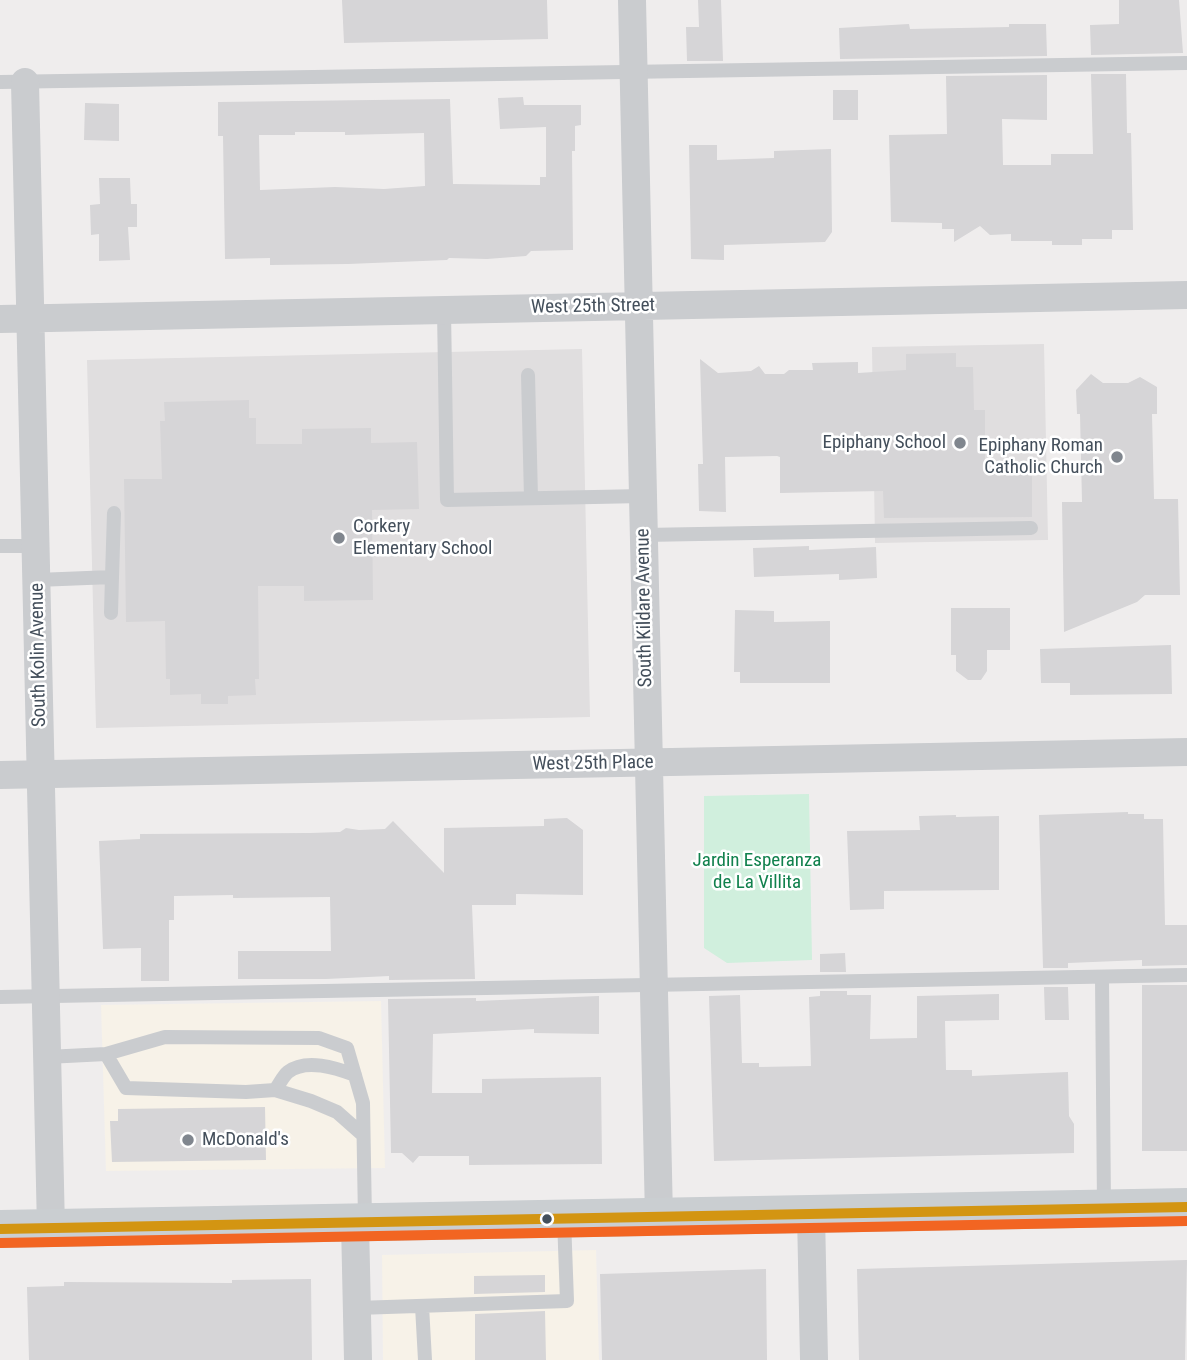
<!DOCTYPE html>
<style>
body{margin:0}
canvas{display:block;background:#efeded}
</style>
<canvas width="1187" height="1360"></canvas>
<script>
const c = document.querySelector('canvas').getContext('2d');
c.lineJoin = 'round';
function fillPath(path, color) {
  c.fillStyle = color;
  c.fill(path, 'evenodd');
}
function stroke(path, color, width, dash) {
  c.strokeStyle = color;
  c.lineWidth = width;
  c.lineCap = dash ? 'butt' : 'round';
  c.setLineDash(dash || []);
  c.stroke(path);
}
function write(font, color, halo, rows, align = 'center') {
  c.font = font + ' "Roboto Condensed",sans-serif';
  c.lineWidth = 5;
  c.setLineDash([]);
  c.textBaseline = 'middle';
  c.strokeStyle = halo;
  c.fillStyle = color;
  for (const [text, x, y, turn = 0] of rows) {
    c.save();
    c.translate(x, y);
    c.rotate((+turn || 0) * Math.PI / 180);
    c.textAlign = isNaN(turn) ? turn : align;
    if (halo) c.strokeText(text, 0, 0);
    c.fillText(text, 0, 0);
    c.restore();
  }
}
const commercial = new Path2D(`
 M381,1001L385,1168L106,1171L101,1005Z
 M596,1250L599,1360H383L382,1255Z`);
const education = new Path2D(`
 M1044,344L1048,540L875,543L872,347Z
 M582,349L590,717L96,728L87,360Z`);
const green = new Path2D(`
 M809,794L812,960L727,963L704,948V796Z`);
const building = new Path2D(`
 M342,0H547L548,39L344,43Z
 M698,0H721L723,61H687L686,27H699Z
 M1119,0H1179L1183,53L1091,55L1090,25L1119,24Z
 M909,24L910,29L1009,27V24H1046L1047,56L840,59L839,28Z
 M1091,74H1126L1127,133H1131L1133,230H1112V239H1082V245H1052V241H1011V234L990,235L980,226L954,242V229H942V223L891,222L889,135L947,134L946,76L1047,75V120L1002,119L1003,165H1051V154H1093Z
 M833,90H858V120H833Z
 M523,97L524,105H581V125L575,126V151H572L573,250L531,251L526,256L487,259L449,258L447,260L348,264L270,265V258L225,259L223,136H218V102L450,99L453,184L540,185V177H546V127L500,129L498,98ZM295,132H345V135L424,133L425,186L384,189L335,187L260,190L259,135H295Z
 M85,103L119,104V141L84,140Z
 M689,145H717V160L774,158V151L831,149L832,232L825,242L724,245V260L691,259Z
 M99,178H130L131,204H137V227H128L130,260L99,261V234L91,235L90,205L100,204Z
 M956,353V367H973L974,410H985V471H1032V517L884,518L883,491L780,493V457L777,456L725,457L726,512L699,511L698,464H703L700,359L718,373L751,371L759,366L765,374H784L789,370H813L812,363L858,362V373L906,370V354Z
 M1091,374L1103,383H1128L1140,377L1157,387V414H1152L1154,499H1178L1180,595H1145L1137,602L1064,632L1062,502H1082L1080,414H1077L1076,390Z
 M249,400V418H256V444H302V429L371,428V443L417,442L419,509L372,510L373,600L304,601V586H258L259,679H255L256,695L228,696V704H201V694L170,695V679H166L165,621L126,622L124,479H162L160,421H165L164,402Z
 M809,546V550L876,547L877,578L839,580V574L754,577L753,548Z
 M951,608H1010V650H987V671L981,680H968L956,671V655H951Z
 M735,610L774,611V622L830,621V683H740V672H734Z
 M1171,645L1172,694L1070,695V683H1041L1040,649Z
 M1128,812V814H1144V819H1163L1165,925H1187V965L1142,966V960L1068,963V968H1043L1039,815Z
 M956,815V817L999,816V890L884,891V909L850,910L847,831L920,830L919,816Z
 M567,818L583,830V895L516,894V905H472L475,979L389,980V976L326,979H238V951H331L330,897L233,898V895L174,896V920H169V981H141V948L103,949L99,841L140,839V834L310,833L340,832L346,828L359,830L385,829L393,821L444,873V828L544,826V819Z
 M845,953L846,972H820V954Z
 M1142,985H1187V1151H1142Z
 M1044,987H1068L1069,1020H1045Z
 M820,991H847V995H871L870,1039L917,1038V996L999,994V1020L945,1021L946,1070H972V1076L1068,1072L1069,1116L1074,1124V1153L714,1161L709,996L740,995L742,1063H759V1067L811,1066L809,997L820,996Z
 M599,996V1034L534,1033V1029L433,1034L432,1093H482V1079L601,1077L602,1164L469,1165V1156H419L413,1163L402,1153H391L388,999L476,998V1001Z
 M265,1107L266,1160L112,1162L110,1121H118V1109Z
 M1187,1260L1185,1360H859L857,1269Z
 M766,1269L767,1360H602L600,1274Z
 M545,1275V1292L474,1294V1276Z
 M311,1279L312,1360H29L27,1287L64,1286V1282L232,1283V1280Z
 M545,1311L546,1360H475V1314Z`);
const lane = new Path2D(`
 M0,82L1187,63
 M444,310L447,500L643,496
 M528,375L531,498
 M644,535L1031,528
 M0,546H36
 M37,580L112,577L114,513
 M111,613L112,577
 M1102,977L1104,1207
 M0,997L1187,975
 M106,1054L126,1088L246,1092L275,1090C279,1085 283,1076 288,1072C306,1058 336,1068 355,1075
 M47,1057L106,1054L165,1037L319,1038L347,1048L363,1103L365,1220
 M275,1090L311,1101L337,1112L363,1135
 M422,1306L425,1360
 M357,1308L567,1301L564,1219`);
const street = new Path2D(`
 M632,0L659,1217
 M25,82L51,1228
 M0,319L1187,295
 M0,775L1187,752
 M811,1214L814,1360
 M355,1223L358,1360`);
const secondary = new Path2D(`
 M0,1229L1187,1207`);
const bus1 = new Path2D(`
 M0,1229L1187,1207`);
const bus2 = new Path2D(`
 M0,1243L1187,1221`);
const markers = [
 [960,443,7,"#80868e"],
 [1117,457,7,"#80868e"],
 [339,538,7,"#80868e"],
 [188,1140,7,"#80868e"],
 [547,1219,6,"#444f5b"]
];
const streetNames = [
 ["West 25th Street",593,307,-1],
 ["South Kildare Avenue",645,608,-91],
 ["South Kolin Avenue",39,655,-91],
 ["West 25th Place",593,764,-1]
];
const poiNames = [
 ["Epiphany School",946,443],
 ["Epiphany Roman",1103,446],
 ["Catholic Church",1103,468],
 ["Corkery",353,527,"left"],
 ["Elementary School",353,549,"left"],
 ["McDonald's",202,1140,"left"]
];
const parkNames = [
 ["Jardin Esperanza",757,861],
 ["de La Villita",757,883]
];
fillPath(commercial, '#f7f2e8');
fillPath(education, '#e0dedf');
fillPath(green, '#d0efdd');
fillPath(building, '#d6d5d7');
stroke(lane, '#cacccf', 14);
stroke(street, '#cacccf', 28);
stroke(secondary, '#caced1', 38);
stroke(bus1, '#d39512', 10);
stroke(bus2, '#f26522', 10);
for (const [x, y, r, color] of markers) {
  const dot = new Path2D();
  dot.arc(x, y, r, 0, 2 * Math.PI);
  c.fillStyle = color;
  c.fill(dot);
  stroke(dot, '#fff', 2.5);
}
write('19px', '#444f5b', '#fff', streetNames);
write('19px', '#444f5b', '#fff', poiNames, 'right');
write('19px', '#11814d', '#fff', parkNames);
</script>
